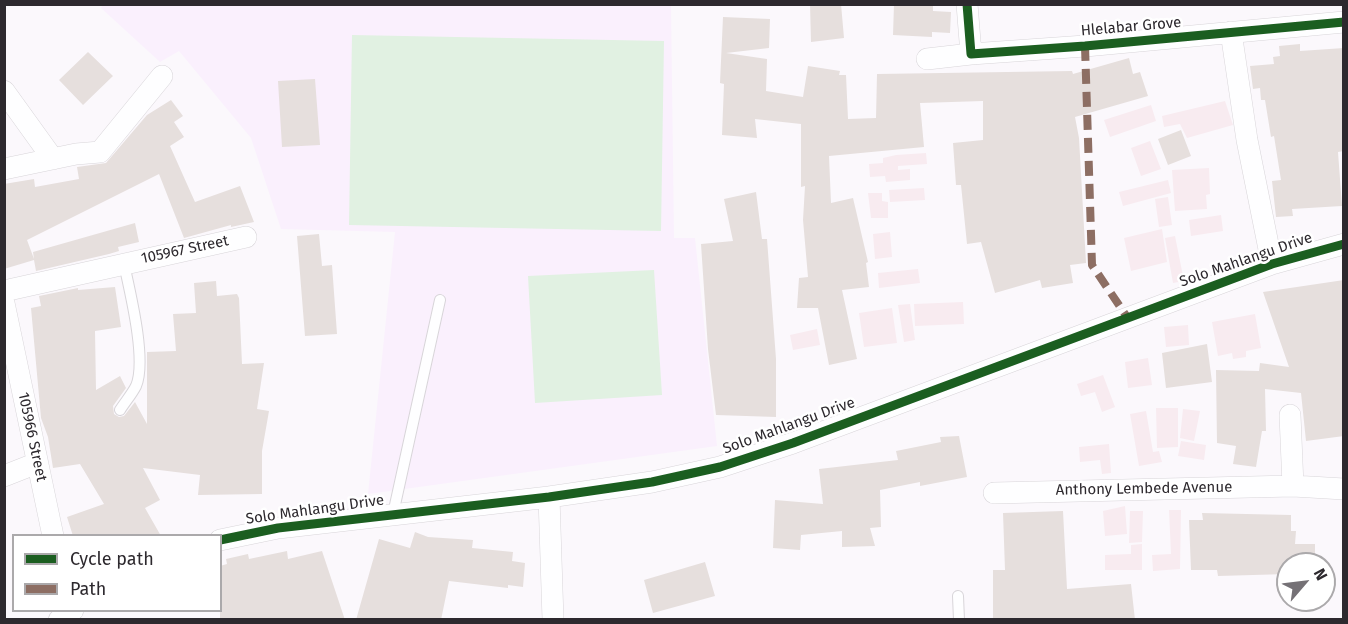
<!DOCTYPE html>
<style>
body{margin:0}
#map{position:relative;width:1348px;height:624px;overflow:hidden;background:#fbf8fc;font-family:"Fira Sans",sans-serif}
canvas{display:block}
.frame{position:absolute;inset:0;border:6px solid #2d292e;pointer-events:none}
.legend{position:absolute;left:12px;top:534px;width:210px;height:78px;box-sizing:border-box;background:#fff;border:2px solid #aba9ab;margin:0;padding:8px 10px;list-style:none;font-size:18px;color:#2d292e}
.legend li{display:flex;align-items:center;gap:12px;height:30px}
.legend b{width:30px;border:2px solid #aba9ab}
.north{position:absolute;left:1276px;top:552px;width:60px;height:60px;box-sizing:border-box;background:#fff;border:2px solid #aba9ab;border-radius:50%;rotate:62deg;font-size:16px;font-weight:700;line-height:24px;text-align:center;color:#2d292e}
.north::after{content:'';display:block;margin:auto;width:21px;height:27px;background:#757176;clip-path:polygon(50% 0,100% 100%,50% 72%,0 100%)}
</style>
<div id="map">
<canvas width="1348" height="624"></canvas>
<div class="frame"></div>
<ul class="legend">
<li><b style="height:8px;background:#1b5e20"></b>Cycle path</li>
<li><b style="height:8px;background:#8d6e63"></b>Path</li>
</ul>
<div class="north">N</div>
</div>
<script>
const c = document.querySelector('canvas').getContext('2d');
c.lineJoin = 'round';
function fillPath(path, color) {
  c.fillStyle = color;
  c.fill(path, 'evenodd');
}
function stroke(path, color, width, dash) {
  c.strokeStyle = color;
  c.lineWidth = width;
  c.lineCap = dash ? 'butt' : 'round';
  c.setLineDash(dash || []);
  c.stroke(path);
}
function write(font, color, halo, rows, align = 'center') {
  c.font = font + ' "Fira Sans",sans-serif';
  c.lineWidth = 5;
  c.setLineDash([]);
  c.textBaseline = 'middle';
  c.strokeStyle = halo;
  c.fillStyle = color;
  for (const [text, x, y, turn = 0] of rows) {
    c.save();
    c.translate(x, y);
    c.rotate((+turn || 0) * Math.PI / 180);
    c.textAlign = isNaN(turn) ? turn : align;
    if (halo) c.strokeText(text, 0, 0);
    c.fillText(text, 0, 0);
    c.restore();
  }
}
const commercial = new Path2D(`
 M1225,101L1233,125L1187,138L1180,124L1164,127L1162,116Z
 M1151,105L1156,121L1110,137L1104,120Z
 M1150,141L1161,169L1141,176L1131,148Z
 M926,153L927,164L898,166V170L910,169V180L886,182L885,176L870,177L869,164L883,163V158L896,155Z
 M1209,168L1210,194L1206,195L1207,209L1175,211L1172,170Z
 M1168,180L1171,193L1123,206L1119,192Z
 M924,188L925,200L890,202L889,190Z
 M868,193H882V201L888,202V218H871Z
 M1168,197L1172,225L1159,227L1155,199Z
 M1221,215L1223,231L1191,236L1189,220Z
 M1162,229L1167,262L1131,271L1124,238Z
 M890,232L892,257L875,259L873,234Z
 M1175,236L1184,281L1173,283L1165,238Z
 M918,269L920,283L879,288L878,273Z
 M963,302L964,324L915,326L914,304Z
 M910,304L915,340L904,342L898,305Z
 M892,308L897,343L864,347L859,313Z
 M1255,314L1261,348L1246,351V357L1233,359L1232,353L1218,356L1212,322Z
 M1188,325L1189,345L1166,347L1164,327Z
 M817,329L820,345L793,350L790,335Z
 M1148,358L1152,385L1128,388L1125,362Z
 M1103,375L1115,407L1102,412L1095,392L1081,396L1077,384Z
 M1156,408H1178V447L1157,448Z
 M1183,409L1200,411L1194,441L1180,438Z
 M1146,411L1153,452L1159,451L1162,462L1139,466L1130,414Z
 M1181,441L1206,445L1204,460L1178,456Z
 M1109,444L1111,473L1102,474L1100,460L1080,462L1079,447Z
 M1125,506L1127,534L1105,536L1103,511Z
 M1169,510H1181L1180,569L1153,571L1152,555L1171,554Z
 M1130,511H1143L1142,542L1129,543Z
 M1142,544V570H1105V555L1131,554V545Z`);
const built = new Path2D(`
 M103,4L671,5L674,238H695L717,446L368,494L395,232L281,229L251,138L179,51L160,62L101,8Z`);
const green = new Path2D(`
 M352,35L664,41L661,231L349,225Z
 M654,270L662,395L535,403L528,276Z`);
const building = new Path2D(`
 M810,4H841L844,38L811,42Z
 M894,4H933V11L951,12L950,33L932,32V37L893,35Z
 M723,17L770,19L769,48L726,53L767,59L766,91L803,97L808,66L840,71L839,75H846L848,119L876,118L877,74L1072,71L1073,74L1129,58L1133,74L1140,72L1148,96L1075,117L1079,138L1086,263L1070,265L1073,283L1042,288L1040,280L995,293L981,242L967,244L961,185H956L953,143L983,140V101L920,103L924,147L829,156L831,203L853,198L868,262L866,263L869,287L842,290L857,359L829,365L818,308H797L799,278L808,277L803,220L805,186L801,187V124L755,119L757,138L722,135L724,84L720,83Z
 M1300,44V51L1344,48V151L1338,152L1342,206L1292,209L1293,216L1276,217L1272,181L1281,180L1274,136L1271,137L1265,100H1261L1260,88L1253,89L1250,66L1274,64L1273,57L1280,56L1279,46Z
 M88,52L113,76L83,105L59,80Z
 M315,79L320,145L282,147L278,81Z
 M171,100L183,116L174,122L184,137L170,146L195,202L240,186L254,222L231,227V225L184,238L159,174L27,240L34,259L33,252L135,223L139,242L118,247L119,251L109,254L36,271L34,260L4,269V184L34,179L35,187L79,179L77,167L106,163L147,115Z
 M1181,130L1191,156L1168,165L1158,139Z
 M756,192L762,239H767L776,359V417L716,415L708,349L701,244L733,241L724,199Z
 M319,234L322,266L332,265L337,334L305,336L297,236Z
 M1344,280V436L1306,441L1301,393L1265,389L1266,431H1262L1256,467L1233,464L1236,446L1217,443L1216,370L1259,371L1260,363L1289,367L1263,292Z
 M216,281L217,296L237,294L239,298L242,364L264,363L257,409L269,411L262,451V494L198,495L200,475L143,468L160,500L145,508L161,536H73L67,517L104,504L80,464L53,468L48,437L41,418L31,308L41,306L39,296L78,288V290L115,287L121,327L95,331L96,390L120,376L126,388L113,406L114,414L119,417L124,416L135,402L147,424V352L176,351L173,314L196,313L194,283Z
 M1207,344L1212,382L1166,388L1162,353Z
 M959,436L967,477L920,486V482L880,490L881,527L870,528L875,546L842,547V531L801,535L800,550L773,548L775,500L823,504L819,469L898,460L896,451L941,442L940,437Z
 M1063,511L1067,589L1131,584L1135,620H993V570H1005L1003,513Z
 M1202,513L1291,515V531H1296L1295,544H1315V564H1288V574L1218,576L1217,570H1191L1189,520H1203Z
 M415,532L428,537L473,540L472,548L513,552L512,561L525,563L523,587L508,585V588L449,581L441,620H356L379,539L410,548Z
 M287,551L288,559L322,551L345,620H220V566L227,564L226,559L248,554L249,559Z
 M705,562L715,596L653,613L644,580Z`);
const lane = new Path2D(`
 M120,410C125,402 132,394 136,386C147,360 130,292 124,264
 M393,514L440,300
 M958,596L959,620`);
const street = new Path2D(`
 M967,4L971,54L1085,46L1344,22
 M1231,32L1247,140L1272,264
 M927,59L971,54
 M4,91L53,159
 M4,169L76,154L100,152L162,76
 M4,291L246,237
 M4,303L53,536
 M1290,415L1293,486
 M4,476L37,463
 M994,493L1293,486L1344,489
 M549,497L553,620
 M220,540L278,528L549,497L652,482L720,467L793,443L1272,264L1344,244
 M59,620L73,610`);
const quiet = new Path2D(`
 M1085,46L1092,265L1127,317`);
const cycleway = new Path2D(`
 M967,4L971,54L1085,46L1344,22
 M220,540L278,528L549,497L652,482L720,467L793,443L1272,264L1344,244`);
const streetNames = [
 ["Hlelabar Grove",1131,27,-5],
 ["105967 Street",185,250,-12],
 ["Solo Mahlangu Drive",1246,260,-19],
 ["Solo Mahlangu Drive",789,426,-20],
 ["105966 Street",32,437,78],
 ["Anthony Lembede Avenue",1144,489,-1],
 ["Solo Mahlangu Drive",315,510,-8]
];
fillPath(commercial, '#f8ebf0');
fillPath(built, '#faf0fd');
fillPath(green, '#e1f1e2');
fillPath(building, '#e6dfdd');
stroke(lane, '#d8d5d9', 12);
stroke(street, '#d8d5d9', 22);
stroke(lane, '#fefeff', 10);
stroke(street, '#fefeff', 21);
stroke(quiet, '#8d6e63', 8, [15, 8]);
stroke(cycleway, '#1b5e20', 9);
write('15px', '#2d292e', '#fff', streetNames);
</script>
